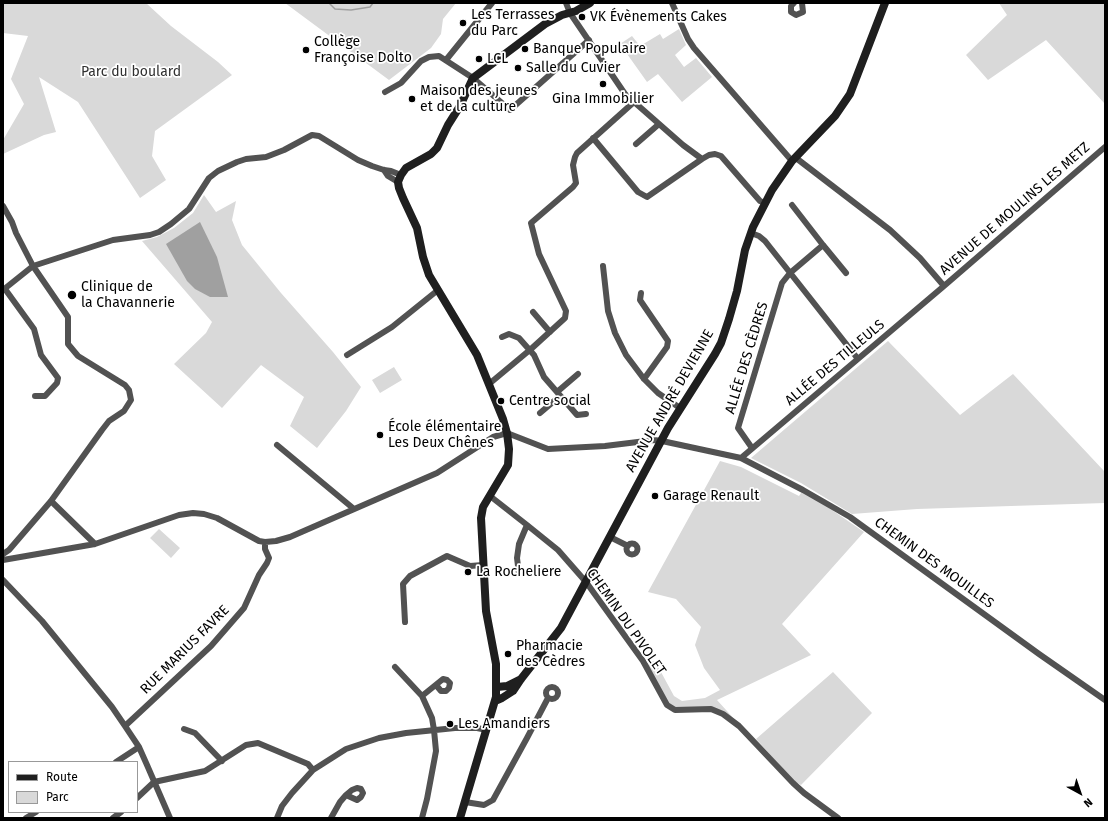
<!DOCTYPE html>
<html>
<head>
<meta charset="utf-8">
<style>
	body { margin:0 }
	#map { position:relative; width:1108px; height:821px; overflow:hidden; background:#fff; font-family:"Fira Sans",sans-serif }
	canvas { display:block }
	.frame { position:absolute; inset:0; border:4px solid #000; pointer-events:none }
	.legend { position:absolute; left:8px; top:761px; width:130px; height:52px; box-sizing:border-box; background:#fff; border:1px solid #999; margin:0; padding:5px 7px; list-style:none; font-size:12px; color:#000 }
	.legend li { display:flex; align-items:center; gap:8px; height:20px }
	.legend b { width:20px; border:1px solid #999 }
	.north { position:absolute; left:1060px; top:773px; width:40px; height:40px; -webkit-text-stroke:3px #fff; paint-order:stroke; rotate:140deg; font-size:11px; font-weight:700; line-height:16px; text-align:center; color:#000 }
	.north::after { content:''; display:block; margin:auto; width:14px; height:18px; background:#000; clip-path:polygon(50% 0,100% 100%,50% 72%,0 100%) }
</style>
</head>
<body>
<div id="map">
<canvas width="1108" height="821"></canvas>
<div class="frame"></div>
<ul class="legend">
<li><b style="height:5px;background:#1f1f1f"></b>Route</li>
<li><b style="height:11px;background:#d9d9d9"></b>Parc</li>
</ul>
<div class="north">N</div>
</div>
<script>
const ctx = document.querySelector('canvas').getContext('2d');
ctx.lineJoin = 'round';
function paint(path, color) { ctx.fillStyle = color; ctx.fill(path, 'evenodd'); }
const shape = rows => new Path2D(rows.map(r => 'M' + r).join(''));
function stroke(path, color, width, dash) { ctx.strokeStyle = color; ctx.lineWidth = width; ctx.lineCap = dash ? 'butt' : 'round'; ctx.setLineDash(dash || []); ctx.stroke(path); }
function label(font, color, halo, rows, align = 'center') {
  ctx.font = font + ' "Fira Sans",sans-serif'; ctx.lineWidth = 3.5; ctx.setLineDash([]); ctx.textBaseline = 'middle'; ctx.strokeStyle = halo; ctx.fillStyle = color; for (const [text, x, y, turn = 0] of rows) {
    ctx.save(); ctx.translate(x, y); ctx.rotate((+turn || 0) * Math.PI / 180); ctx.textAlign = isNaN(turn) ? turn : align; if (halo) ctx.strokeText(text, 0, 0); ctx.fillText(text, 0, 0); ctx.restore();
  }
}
const green = shape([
	[3,3,146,3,171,26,218,62,232,75,155,131,152,156,166,180,140,198,78,102,39,77,56,132,44,135,3,154,3,140,24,104,11,79,28,36,3,33],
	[285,3,456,3,443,19,441,34,431,48,389,80],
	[999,3,1105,3,1105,104,1046,40,988,80,966,55,1007,15],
	[679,29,686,45,675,55,684,67,696,58,712,77,682,102,658,74,647,82,620,44,632,36,640,46,660,34,663,39],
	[204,195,216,212,236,201,232,220,242,245,281,293,333,352,361,387,346,411,317,448,290,426,304,397,261,365,222,408,174,364,206,333,212,322,142,241,157,237,174,228,193,213],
	[888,341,960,415,1013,374,1105,472,1105,503,917,509,852,514,801,483,751,458],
	[394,367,402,380,380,393,372,380],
	[720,461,741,467,799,496,803,490,864,532,782,624,811,655,717,700,736,721,711,709,675,710,667,705,643,661,655,661,674,696,682,701,705,698,720,690,704,668,695,645,701,627,676,599,648,592],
	[159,529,180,548,171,558,150,538],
	[833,672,872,713,801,785,794,781,756,739]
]);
const water = shape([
	[200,222,217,257,228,297,210,297,195,289,187,281,166,244]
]);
const stream = shape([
	[329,3,335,9,351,10,370,7,373,3]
]);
const street = shape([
	[566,3,570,13,625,94,683,145,702,159,709,155,715,154,721,156,760,201,765,203],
	[672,3,688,39,694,48,792,161],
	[794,3,791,6,791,12,796,15,803,12,802,3],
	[446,60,492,3],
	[385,92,401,83,421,61,429,57,439,56,473,78,510,110,589,40],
	[593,138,638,192,647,197,702,159],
	[636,144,659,124],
	[796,158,890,230,920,258,944,286],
	[384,170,388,176,398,182],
	[792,205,823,245,846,273],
	[3,206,12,222,16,233,33,266,68,317,68,344,78,356,125,385,129,390,131,400,124,411,109,421,102,430,51,501,9,550,3,554],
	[751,233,759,236,765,241,858,359],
	[603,266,608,311,615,333,626,355,644,379,658,393,680,408],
	[5,289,34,329,41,355,58,378,57,383,45,396,35,396],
	[3,290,33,266,113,240,150,235,159,232,171,224,189,209,209,178,218,171,237,162,246,159,266,157,284,150,312,135,319,136,358,160,372,166,384,170,391,171,401,175],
	[641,293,640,300,668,341,667,347,644,379],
	[533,312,550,332],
	[502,337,509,334,519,338,534,355,544,377,577,415,586,414],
	[347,355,392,327,438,290],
	[489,384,531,349,565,318,566,311,539,254,531,223,573,187,576,183,573,165,575,157,577,153,634,102],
	[557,392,578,374],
	[540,413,560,396],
	[277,445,354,509],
	[752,448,738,428,782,283,790,273,823,245],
	[741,458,944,286,1105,147],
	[490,496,527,525,558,550,586,582,643,661,667,705,675,710,711,709,723,714,739,726,793,783,804,793,838,818],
	[51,501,95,544],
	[610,537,628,546],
	'626.5 549a5.5 5.5 0 1 1 11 0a5.5 5.5 0 1 1-11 0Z',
	[3,560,95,544,179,515,193,513,204,514,217,518,259,541,265,542,276,541,290,537,437,473,493,437,507,433,548,449,605,446,654,440,662,441,741,458,803,490,850,517,1039,654,1105,700],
	[519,574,517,558,519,544,527,525],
	[3,580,42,621,112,707,125,726,139,747,147,765,170,818],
	[405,622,403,584,410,576,447,556,470,566,483,565],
	[395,667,422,696,432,718,434,730,436,751,427,799,422,818],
	'546 693a6 6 0 1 1 12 0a6 6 0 1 1-12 0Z',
	[422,696,443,679,447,680,450,683,449,688,446,691,441,691,436,685],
	[125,726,211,646,244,608,259,575,267,563,269,558,265,549,265,542],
	[184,729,195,733,222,761],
	[116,762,139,747],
	[137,798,154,782,205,771,246,745,258,743,308,764,313,770],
	[465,802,484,805,493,800,527,738,548,698],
	[26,818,36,812],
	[113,818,121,812],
	[277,818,282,806,292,793,313,770,346,749,379,738,406,733,455,728,477,728,487,730],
	[331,818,340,802,346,795,352,790,357,788,361,789,363,793,361,797,357,800,346,795]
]);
const secondary = shape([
	[497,687,507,686,521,679],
	[495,701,502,698,513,691,521,679,561,628,668,428,715,354,721,343,729,319,737,291,745,250,753,227,772,190,792,161,835,116,850,94,885,3],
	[460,818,496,697,496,664,486,611,481,518,483,507,508,465,509,449,507,433,503,419,477,355,429,275,423,257,417,228,403,198,399,188,398,182,401,175,406,168,431,154,437,148,448,125,460,106,473,78,545,24,562,15,576,11,590,3]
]);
const markers = [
	[582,17,4,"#000"],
	[463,23,4,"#000"],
	[525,49,4,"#000"],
	[306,50,4,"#000"],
	[479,59,4,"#000"],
	[518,68,4,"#000"],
	[603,84,4,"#000"],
	[412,99,4,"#000"],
	[72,295,5,"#000"],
	[501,401,4,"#000"],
	[380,435,4,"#000"],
	[655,496,4,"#000"],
	[468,572,4,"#000"],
	[508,654,4,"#000"],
	[450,724,4,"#000"]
];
const poiNames = [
	["Les Terrasses",471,15],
	["du Parc",471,31],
	["VK Évènements Cakes",590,17],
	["Collège",314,42],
	["Françoise Dolto",314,58],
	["Banque Populaire",533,49],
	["LCL",487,59],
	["Salle du Cuvier",526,68],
	["Maison des jeunes",420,91],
	["et de la culture",420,107],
	["Gina Immobilier",603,99,"center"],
	["Clinique de",81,287],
	["la Chavannerie",81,303],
	["Centre social",509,401],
	["École élémentaire",388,427],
	["Les Deux Chênes",388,443],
	["Garage Renault",663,496],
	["La Rocheliere",476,572],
	["Pharmacie",516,646],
	["des Cèdres",516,662],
	["Les Amandiers",458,724]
];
const parkNames = [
	["Parc du boulard",131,72]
];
const streetNames = [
	["AVENUE DE MOULINS LES METZ",1015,209,-41],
	["ALLÉE DES CÈDRES",747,358,-73],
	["ALLÉE DES TILLEULS",835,363,-40],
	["AVENUE ANDRÉ DEVIENNE",670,401,-60],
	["CHEMIN DES MOUILLES",934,563,36],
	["CHEMIN DU PIVOLET",626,622,55],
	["RUE MARIUS FAVRE",185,650,-45]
];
paint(green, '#d9d9d9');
paint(water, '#a0a0a0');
stroke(stream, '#a0a0a0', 1.5);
stroke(street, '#525252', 6);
stroke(secondary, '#1f1f1f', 8);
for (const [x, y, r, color] of markers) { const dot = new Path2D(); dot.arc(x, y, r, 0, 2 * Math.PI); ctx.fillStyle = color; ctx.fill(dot); stroke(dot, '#fff', 1.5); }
label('14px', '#000', '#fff', poiNames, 'left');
label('14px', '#303030', '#fff', parkNames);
label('14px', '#000', '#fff', streetNames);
</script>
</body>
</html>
